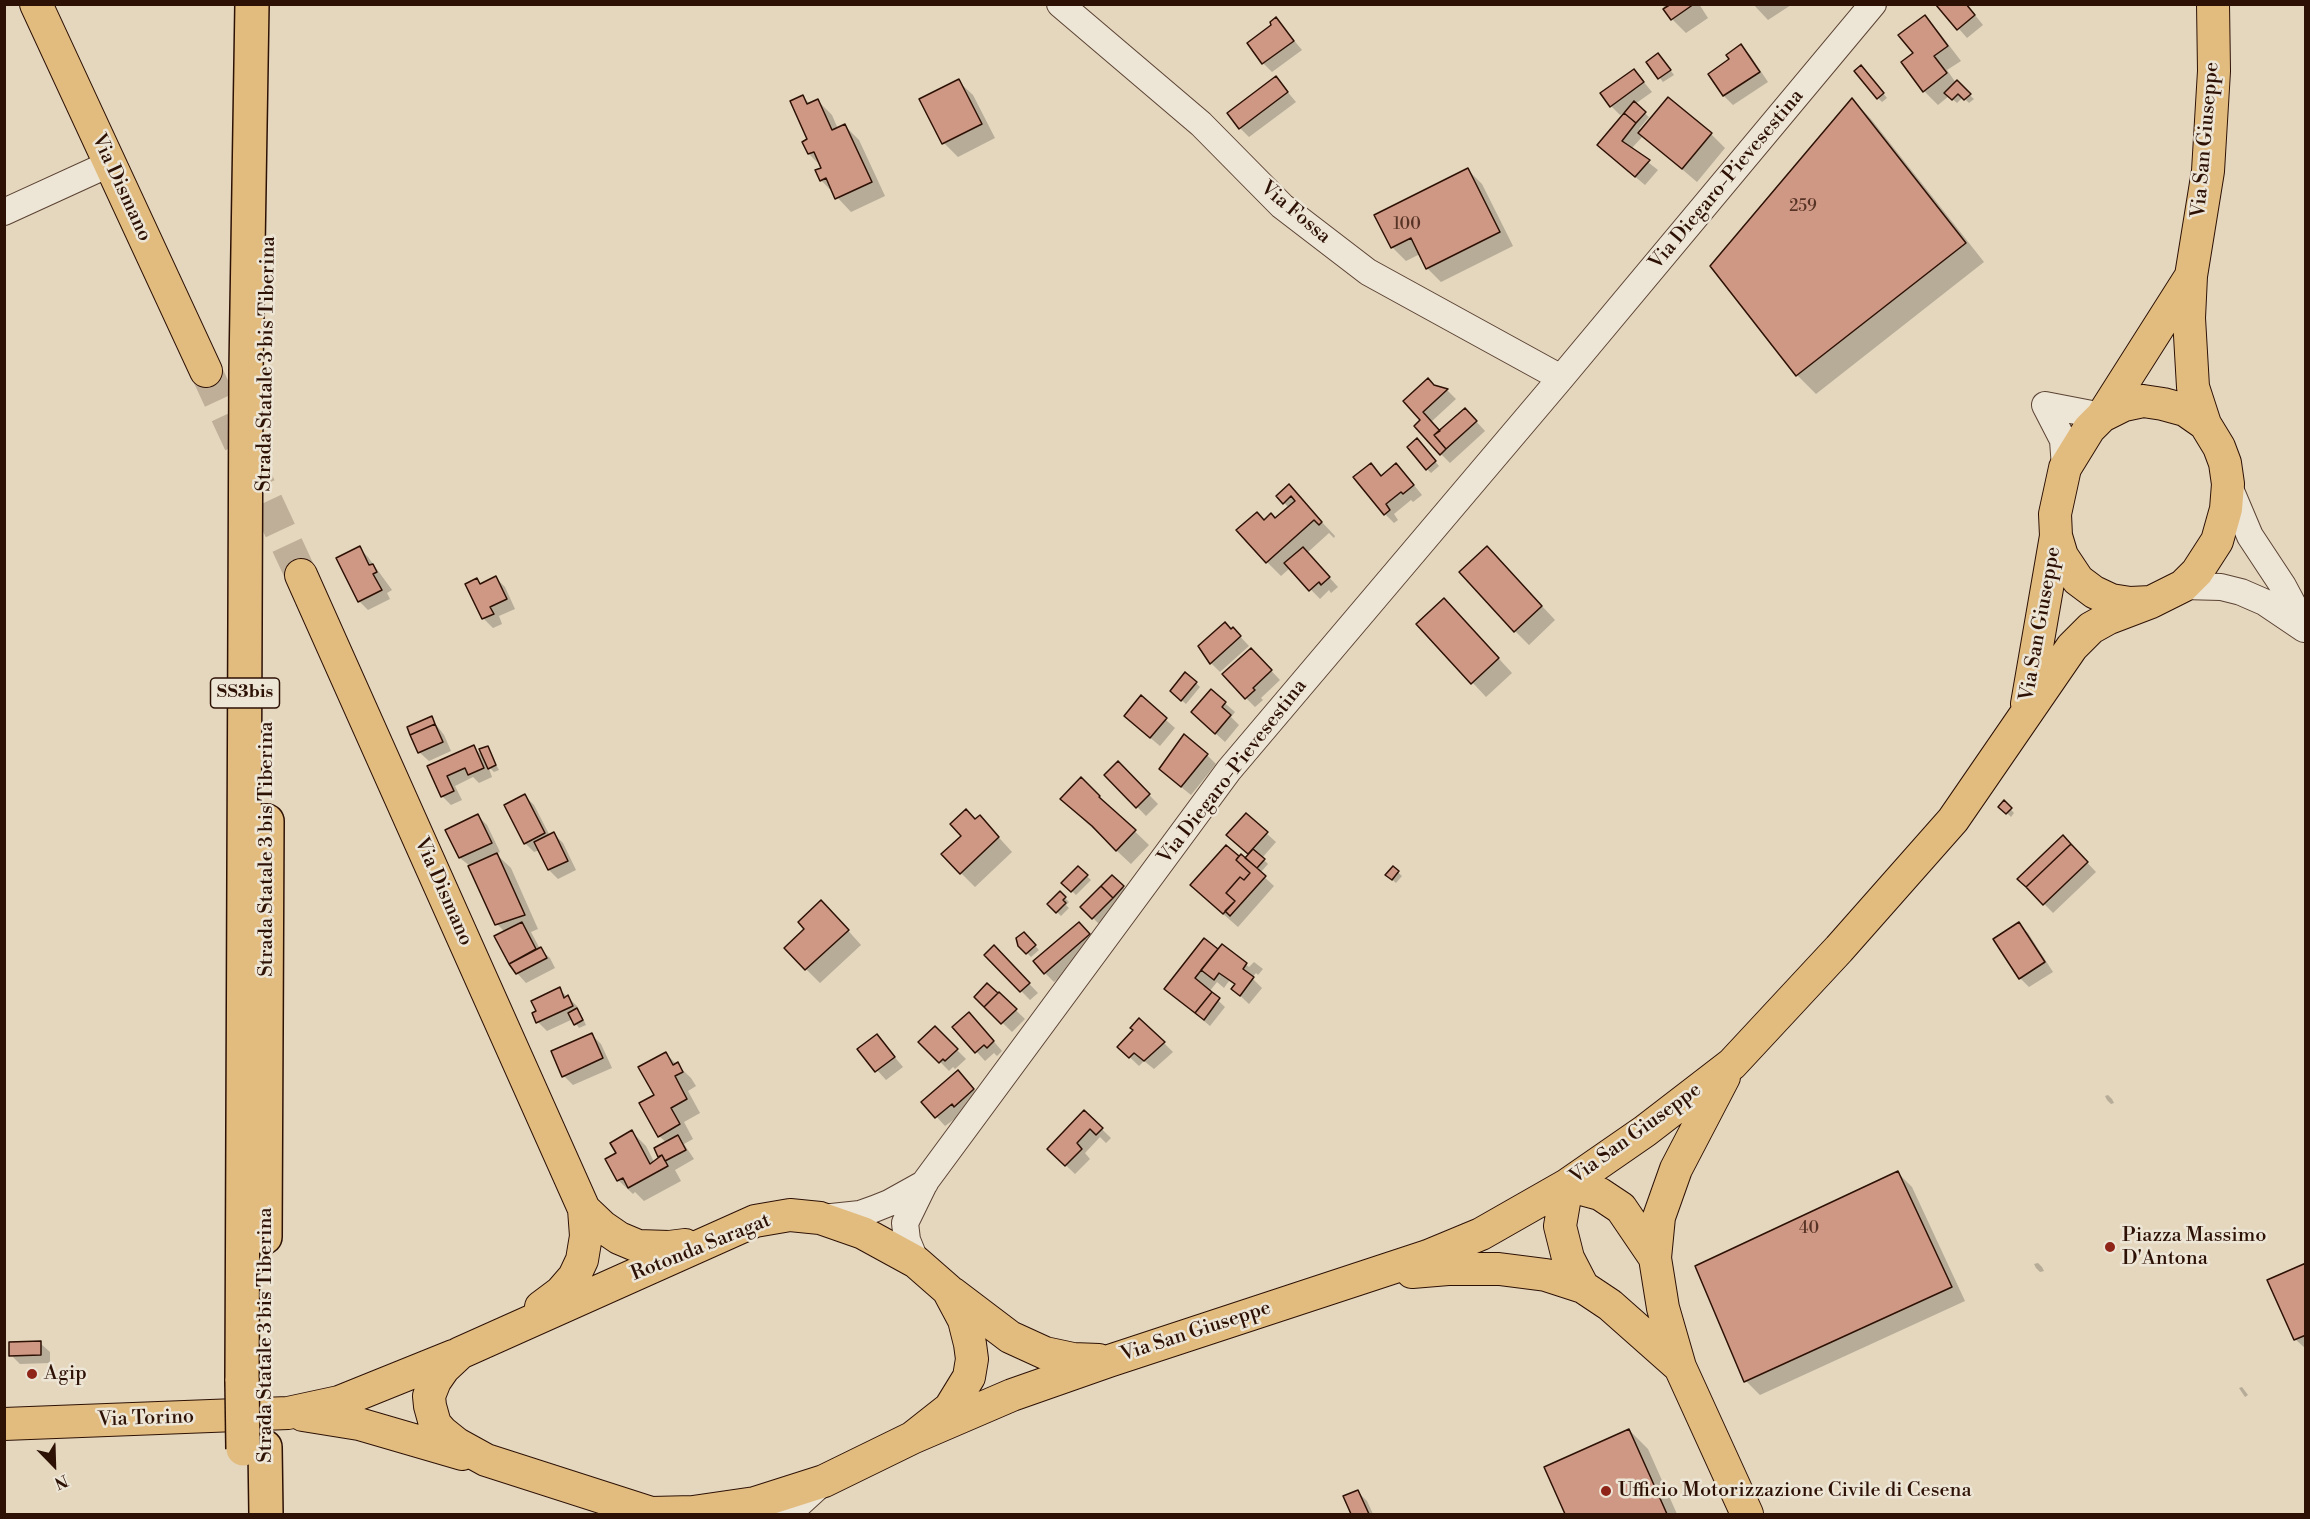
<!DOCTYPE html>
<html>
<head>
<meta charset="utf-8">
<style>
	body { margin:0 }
	#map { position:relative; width:2310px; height:1519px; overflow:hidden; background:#e4d7be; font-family:"Libre Bodoni",serif }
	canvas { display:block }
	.frame { position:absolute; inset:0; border:6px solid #2d1105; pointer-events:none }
	.north { position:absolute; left:24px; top:1435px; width:60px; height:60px; -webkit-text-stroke:4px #ede5d5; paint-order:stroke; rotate:157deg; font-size:16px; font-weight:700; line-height:24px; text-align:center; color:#2d1105 }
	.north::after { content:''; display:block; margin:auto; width:21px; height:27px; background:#2d1105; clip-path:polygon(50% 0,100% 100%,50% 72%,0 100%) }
</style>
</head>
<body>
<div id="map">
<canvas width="2310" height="1519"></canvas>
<div class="frame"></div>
<div class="north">N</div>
</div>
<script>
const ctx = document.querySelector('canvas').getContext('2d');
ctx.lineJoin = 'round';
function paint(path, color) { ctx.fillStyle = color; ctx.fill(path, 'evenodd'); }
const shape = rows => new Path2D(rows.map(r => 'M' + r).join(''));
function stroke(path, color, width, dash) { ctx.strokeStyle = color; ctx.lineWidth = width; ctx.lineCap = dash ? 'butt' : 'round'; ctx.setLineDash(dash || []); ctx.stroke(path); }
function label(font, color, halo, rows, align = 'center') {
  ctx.font = font + ' "Libre Bodoni",serif'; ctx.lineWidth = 5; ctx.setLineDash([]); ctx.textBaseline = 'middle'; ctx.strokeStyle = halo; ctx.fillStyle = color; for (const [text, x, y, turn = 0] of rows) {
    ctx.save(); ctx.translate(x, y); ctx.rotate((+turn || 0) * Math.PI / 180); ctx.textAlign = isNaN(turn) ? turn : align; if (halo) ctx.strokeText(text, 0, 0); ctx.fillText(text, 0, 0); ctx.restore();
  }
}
const shadow = shape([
	[1662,4,1699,4,1708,18,1686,33,1672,19],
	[1753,4,1790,4,1791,5,1768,20],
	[1966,4,1983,25,1967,38,1938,5],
	[1924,17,1938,31,1961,61,1947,70,1956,83,1974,99,1969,103,1963,97,1957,103,1949,96,1938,105,1924,91,1915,54],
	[1276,19,1302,50,1272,72,1263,63],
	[1741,46,1750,55,1768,82,1733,105,1724,96,1710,74,1731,60],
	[1662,59,1674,75,1663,82,1648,63],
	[1634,70,1652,92,1635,104,1649,117,1639,129,1642,131,1711,134,1725,148,1697,182,1643,136,1631,149,1658,170,1645,185,1608,154,1627,110,1620,115,1611,106],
	[1865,71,1887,98,1882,102,1878,98],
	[1276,78,1296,102,1249,137,1240,128],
	[958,81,973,95,995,138,958,157,944,143,921,100],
	[803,97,810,104,818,101,832,115,838,129,845,126,859,140,885,196,851,212,821,180,823,168,809,154],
	[1853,100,1871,119,1984,262,1816,394,1797,375,1712,266],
	[1468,170,1482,184,1513,246,1441,282,1427,268,1420,254,1406,261,1392,247],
	[1435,387,1447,390,1456,399,1431,422,1440,432,1474,419,1485,431,1450,463,1441,454,1422,420,1405,401],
	[1421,445,1439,466,1431,473,1427,469],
	[1405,474,1422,495,1413,502,1411,500,1394,514,1398,520,1394,523,1385,514,1382,477],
	[1289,487,1335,536,1334,538,1329,533,1307,553,1338,587,1331,593,1329,590,1320,599,1290,568,1281,576,1267,562,1264,522,1276,520,1289,508,1278,496],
	[359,548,368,557,392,590,387,593,390,599,368,610,359,601],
	[1501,562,1555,620,1529,645,1515,631],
	[496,578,505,587,515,609,499,616,502,624,493,628,484,619,467,585,477,580,482,585],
	[1458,614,1512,673,1486,697,1418,624],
	[1233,629,1249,646,1220,672,1211,663],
	[1260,659,1280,680,1261,698,1263,700,1255,707,1246,698],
	[1196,683,1200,687,1186,704,1176,695],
	[1211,691,1235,712,1231,717,1239,725,1225,742,1202,721],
	[1141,698,1175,728,1160,746,1135,725],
	[431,718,444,735,451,751,429,761,419,752],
	[473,747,485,758,487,748,499,770,494,772,488,766,492,777,479,783,473,777,455,786,462,800,451,805,442,796,429,767],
	[1207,755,1216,764,1191,795,1170,778],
	[1118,763,1158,804,1146,816,1106,775],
	[525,796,534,805,550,836,554,834,563,843,576,870,558,879,549,870,540,850,534,852,525,843],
	[1099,797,1149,845,1131,864,1076,813],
	[2004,802,2014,813,2011,817,2000,806],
	[1246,815,1276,842,1262,858,1268,864,1260,873,1274,886,1238,927,1206,899,1226,847,1239,858,1250,864,1250,855,1238,844],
	[478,816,487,825,500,852,496,854,511,868,538,929,531,932,540,949,550,958,555,968,526,983,517,973,496,937,505,932,497,924,470,866,460,858,447,831],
	[976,821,993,831,1012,852,975,887,961,873,963,836],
	[2063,837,2096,872,2053,913,2020,879],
	[1078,868,1091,880,1076,895,1064,883],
	[1393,868,1402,876,1396,883,1387,875],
	[1112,877,1127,891,1102,927,1082,907],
	[1060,893,1069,902,1066,905,1069,908,1061,916,1049,904],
	[835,916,861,945,820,983,806,969],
	[2018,924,2028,933,2053,972,2029,987,2020,978],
	[1088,933,1098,944,1054,982,1045,973],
	[1024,934,1039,950,1031,957,1019,945],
	[1222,946,1249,967,1254,962,1263,969,1258,975,1256,973,1252,978,1262,988,1249,1004,1233,989,1236,986,1229,981,1224,988,1217,982,1209,992,1225,1007,1210,1026,1166,989,1218,951],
	[994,947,1038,993,1030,1000,986,955],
	[559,989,577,1006,586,1025,579,1028,573,1019,547,1031,538,1022],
	[999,994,1025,1019,1012,1032,976,997],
	[978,1023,1002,1051,997,1056,994,1053,985,1061,954,1027],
	[935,1028,966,1059,955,1069,953,1067,949,1071,921,1042],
	[592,1035,601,1044,612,1068,573,1085,564,1076],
	[877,1036,903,1067,886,1080,859,1050],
	[1164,1043,1173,1052,1154,1069,1144,1061,1139,1066,1119,1047],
	[666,1054,691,1078,696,1086,688,1091,700,1113,684,1122,693,1139,684,1144,694,1159,675,1170,681,1181,644,1201,635,1192,633,1194,618,1180,618,1154,632,1132,646,1146,654,1162,661,1157,659,1156,667,1143,659,1136,656,1095],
	[967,1081,982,1099,945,1126,923,1102],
	[2108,1095,2112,1099,2114,1103,2111,1104,2107,1100,2105,1096],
	[1084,1112,1111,1138,1106,1143,1100,1137,1085,1153,1090,1159,1075,1174,1049,1149],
	[1898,1173,1912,1187,1965,1301,1760,1395,1746,1381],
	[2038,1263,2042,1267,2044,1271,2040,1272,2036,1268,2034,1264],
	[2306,1265,2306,1349,2295,1339],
	[40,1343,50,1352,50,1363,20,1364,11,1355],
	[2242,1387,2248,1395,2245,1397,2239,1388],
	[1629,1430,1648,1449,1677,1514,1567,1514,1546,1467],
	[1358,1492,1367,1501,1373,1514,1353,1514,1345,1497]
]);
const building = shape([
	[1671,4,1694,4,1671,20,1663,9,1671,4],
	[1966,4,1975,15,1957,30,1936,5,1966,4],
	[1925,15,1948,46,1934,56,1947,73,1923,92,1901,62,1913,53,1898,35,1925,15],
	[1276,17,1294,41,1262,64,1247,43,1271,25,1270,22,1276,17],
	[1741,44,1760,72,1723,96,1708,74,1729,59,1726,55,1741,44],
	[1658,53,1671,70,1658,79,1646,62,1658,53],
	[1861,65,1884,93,1877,99,1854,71,1861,65],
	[1634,69,1644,82,1610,107,1600,93,1634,69],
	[1276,76,1288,92,1239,129,1227,113,1276,76],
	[959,79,982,124,942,144,919,99,959,79],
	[1957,80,1971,94,1964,100,1958,94,1952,100,1944,93,1957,80],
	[803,95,807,104,818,99,832,130,845,124,872,182,835,199,826,178,820,181,815,170,821,168,814,152,808,154,802,142,807,139,790,101,803,95],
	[1668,97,1712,133,1682,169,1638,133,1668,97],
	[1852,98,1966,243,1796,376,1710,266,1852,98],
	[1634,101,1646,112,1636,123,1624,113,1634,101],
	[1624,113,1636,123,1622,141,1650,160,1635,177,1597,145,1624,113],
	[1468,168,1500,232,1426,269,1411,238,1391,248,1374,215,1468,168],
	[1428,378,1434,385,1448,389,1423,412,1440,431,1434,435,1446,449,1440,455,1414,426,1420,420,1403,401,1428,378],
	[1465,408,1477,421,1446,449,1434,435,1465,408],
	[1417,438,1436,461,1426,470,1407,447,1417,438],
	[1371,463,1381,476,1396,463,1414,485,1403,494,1401,492,1386,504,1390,510,1384,515,1353,477,1371,463],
	[1289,484,1322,522,1319,525,1314,520,1266,563,1236,530,1257,512,1264,520,1271,513,1275,518,1295,501,1291,496,1283,504,1276,496,1289,484],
	[360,546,369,565,373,564,377,572,373,574,382,590,358,602,336,558,360,546],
	[1487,546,1542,606,1514,632,1459,572,1487,546],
	[1303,547,1330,577,1321,585,1319,582,1309,591,1284,563,1303,547],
	[496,576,507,599,490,607,494,614,482,619,465,584,477,578,480,584,496,576],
	[1444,598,1499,658,1471,684,1416,624,1444,598],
	[1225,622,1231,629,1233,627,1241,636,1210,664,1198,646,1225,622],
	[1251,648,1272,670,1253,688,1255,690,1245,699,1222,674,1251,648],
	[1185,672,1197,682,1181,701,1170,691,1185,672],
	[1211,689,1226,702,1222,707,1231,715,1215,734,1191,712,1211,689],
	[1141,695,1167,718,1150,738,1124,716,1141,695],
	[432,716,435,724,410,735,407,727,432,716],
	[435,724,443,742,418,753,410,735,435,724],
	[1184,734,1208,754,1181,787,1159,769,1184,734],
	[474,745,484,768,468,775,465,768,447,776,454,791,441,797,427,766,474,745],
	[488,746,496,765,488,769,479,749,488,746],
	[1118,761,1150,794,1136,808,1104,775,1118,761],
	[1081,777,1100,796,1099,797,1136,830,1116,851,1092,826,1060,799,1081,777],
	[525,794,545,833,524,844,504,805,525,794],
	[2004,800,2012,808,2006,814,1998,807,2004,800],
	[966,809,975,819,980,815,999,837,960,874,941,854,961,836,950,824,966,809],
	[1246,813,1268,832,1248,854,1226,835,1246,813],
	[478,814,492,843,459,858,445,830,478,814],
	[554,832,568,861,548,870,534,842,554,832],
	[2063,835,2071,844,2026,887,2017,879,2063,835],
	[2071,844,2088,862,2043,905,2026,887,2071,844],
	[1226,845,1239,856,1236,860,1250,873,1244,880,1240,877,1226,893,1235,901,1223,914,1190,885,1226,845],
	[1253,849,1265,859,1257,868,1245,858,1253,849],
	[497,853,525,915,495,925,468,866,497,853],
	[1241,854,1266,876,1230,916,1225,911,1235,901,1226,893,1240,877,1244,880,1250,873,1236,860,1241,854],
	[1078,866,1088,875,1071,892,1061,883,1078,866],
	[1393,866,1399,871,1392,880,1385,875,1393,866],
	[1112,875,1124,886,1113,898,1101,886,1112,875],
	[1101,886,1113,898,1092,919,1080,907,1101,886],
	[1060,891,1066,897,1063,900,1066,903,1056,913,1047,904,1060,891],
	[821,900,849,930,805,970,784,948,804,929,798,922,821,900],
	[522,922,536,949,509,964,494,936,522,922],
	[1079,922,1090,934,1044,974,1033,961,1079,922],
	[2019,922,2045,962,2019,979,1993,939,2019,922],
	[1024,932,1036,945,1026,954,1018,946,1016,938,1024,932],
	[1204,938,1218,949,1195,978,1212,992,1195,1013,1164,989,1204,938],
	[1222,944,1247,963,1243,969,1254,977,1240,996,1231,989,1235,984,1219,973,1214,980,1201,970,1222,944],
	[994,945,1030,983,1020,992,984,955,994,945],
	[541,947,547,958,516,974,509,964,541,947],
	[987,983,998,993,984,1007,974,997,987,983],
	[560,987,564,998,568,995,573,1006,536,1023,532,1013,536,1011,531,1001,560,987],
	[999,992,1017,1009,1001,1024,984,1007,999,992],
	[1212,992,1220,998,1204,1020,1195,1013,1212,992],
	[577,1008,583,1020,574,1025,568,1013,577,1008],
	[969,1012,994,1041,987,1048,984,1045,975,1053,952,1027,969,1012],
	[1139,1018,1165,1042,1144,1061,1134,1053,1129,1058,1117,1047,1133,1030,1130,1028,1139,1018],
	[935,1026,958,1049,945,1061,943,1059,939,1063,918,1042,935,1026],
	[592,1033,603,1058,562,1077,551,1051,592,1033],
	[877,1034,895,1057,875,1072,857,1049,877,1034],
	[666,1052,673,1065,678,1062,683,1072,675,1076,687,1099,671,1108,680,1124,658,1137,639,1103,654,1095,638,1067,666,1052],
	[958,1070,974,1089,954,1107,952,1104,935,1118,921,1102,958,1070],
	[1084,1110,1103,1128,1096,1135,1090,1129,1077,1143,1082,1149,1065,1166,1047,1149,1084,1110],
	[632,1130,650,1164,662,1155,668,1166,628,1188,623,1178,617,1181,605,1159,616,1153,610,1143,632,1130],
	[678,1135,686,1150,665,1161,662,1155,658,1157,654,1148,678,1135],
	[1898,1171,1952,1287,1744,1382,1695,1266,1898,1171],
	[2306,1263,2306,1335,2294,1340,2267,1280,2306,1263],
	[41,1341,41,1355,9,1356,9,1342,41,1341],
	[1629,1429,1667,1514,1565,1514,1544,1467,1629,1429],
	[1358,1490,1369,1514,1351,1514,1343,1496,1358,1490]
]);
const majorTunnel = shape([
	[206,371,301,575]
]);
const minor = shape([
	[1060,4,1201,124,1282,206,1368,272,1561,378],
	[4,212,109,164],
	[2065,468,2063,440,2045,405,2102,416],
	[2228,484,2250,536,2283,586,2306,629],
	[2183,586,2221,587,2241,592,2264,602,2304,629],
	[822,1218,860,1214,874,1209,889,1203,925,1183],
	[916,1262,907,1240,905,1223,925,1182,1229,770,1561,378,1873,4],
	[788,1514,823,1482]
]);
const major = shape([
	[36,4,206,371],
	[2143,401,2163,404,2185,410,2205,424,2219,447,2225,463,2228,484,2226,509,2217,541,2197,572,2183,586,2151,602,2130,603,2111,600,2094,592,2078,580,2062,556,2056,536,2055,514,2065,468,2089,429,2102,416,2124,405,2143,401],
	[2102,416,2189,279],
	[2205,424,2193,387,2189,318,2191,276,2208,171,2214,71,2213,4],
	[301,575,584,1209,586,1236,582,1260,574,1277,561,1292,541,1307],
	[2027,704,2056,536],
	[1724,1077,1676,1169,1659,1217,1655,1258,1663,1308,1680,1367,1747,1514],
	[1567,1185,1600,1194,1621,1208,1655,1258],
	[1567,1185,1560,1226,1568,1258,1583,1287],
	[584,1209,603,1227,619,1238,638,1246,669,1247,685,1245],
	[790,1215,820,1218,863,1233,916,1262,948,1290,964,1320,970,1344,972,1359,969,1377,950,1408,912,1438,824,1481,755,1503,693,1512,651,1513,486,1460,457,1444,442,1432,435,1424,430,1406,429,1396,435,1381,444,1368,460,1353,755,1221,790,1215],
	[1412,1272,1448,1269,1499,1269,1546,1275,1583,1287,1610,1305,1680,1367],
	[952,1293,1010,1337,1045,1353,1073,1359,1099,1360],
	[303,1415,359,1424,462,1454],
	[4,1424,288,1413,339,1402,453,1356],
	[912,1438,1012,1395,1109,1361,1428,1256,1481,1234,1567,1185,1645,1131,1732,1064,1839,949,1953,820,2072,647,2091,628,2109,618,2151,602]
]);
const highway = shape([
	[265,1237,267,821],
	[242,1381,246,369,252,4],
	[265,1447,266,1514]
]);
const highwayBridge = shape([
	[242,1381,243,1449]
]);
const markers = [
	[2110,1247,6,"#8f2418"],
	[32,1374,6,"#8f2418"],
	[1606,1491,6,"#8f2418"]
];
const numberNames = [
	["259",1803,207],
	["100",1407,225],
	["40",1809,1229]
];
const shields = [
	[245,693,69]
];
const shieldNames = [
	["SS3bis",245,693]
];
const streetNames = [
	["Via San Giuseppe",2206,140,-85],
	["Via Diegaro-Pievesestina",1727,180,-50],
	["Via Dismano",121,188,65],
	["Via Fossa",1295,213,40],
	["Strada Statale 3 bis Tiberina",267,364,-89],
	["Via San Giuseppe",2041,624,-80],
	["Via Diegaro-Pievesestina",1233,772,-52],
	["Strada Statale 3 bis Tiberina",267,849,-90],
	["Via Dismano",443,892,66],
	["Via San Giuseppe",1636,1134,-36],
	["Rotonda Saragat",701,1248,-22],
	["Via San Giuseppe",1196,1332,-18],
	["Strada Statale 3 bis Tiberina",266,1335,-90],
	["Via Torino",146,1419,-2]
];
const poiNames = [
	["Piazza Massimo",2122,1236],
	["D'Antona",2122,1259],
	["Agip",44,1374],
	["Ufficio Motorizzazione Civile di Cesena",1618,1491]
];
paint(shadow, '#0003');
paint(building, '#cf9885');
stroke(building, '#2d1105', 1.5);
stroke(majorTunnel, '#bfaf99', 32, [32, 16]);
stroke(minor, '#5b4233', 28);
stroke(major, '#2d1105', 34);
stroke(highway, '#2d1105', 36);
stroke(minor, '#ede5d5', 26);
stroke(major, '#e2bc7f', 32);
stroke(highway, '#e2bc7f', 33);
stroke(highwayBridge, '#2d1105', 36, []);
stroke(highwayBridge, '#e2bc7f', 33);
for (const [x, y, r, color] of markers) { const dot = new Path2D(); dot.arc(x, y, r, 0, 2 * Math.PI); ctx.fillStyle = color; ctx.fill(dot); stroke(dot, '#ede5d5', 2); }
label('16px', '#563325', null, numberNames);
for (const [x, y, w] of shields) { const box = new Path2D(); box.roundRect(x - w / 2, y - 15, w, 30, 4.5); ctx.fillStyle = '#ede5d5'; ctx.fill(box); stroke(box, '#2d1105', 1.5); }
label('bold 18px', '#2d1105', null, shieldNames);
label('20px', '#2d1105', '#ede5d5', streetNames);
label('20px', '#2d1105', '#ede5d5', poiNames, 'left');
</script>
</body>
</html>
